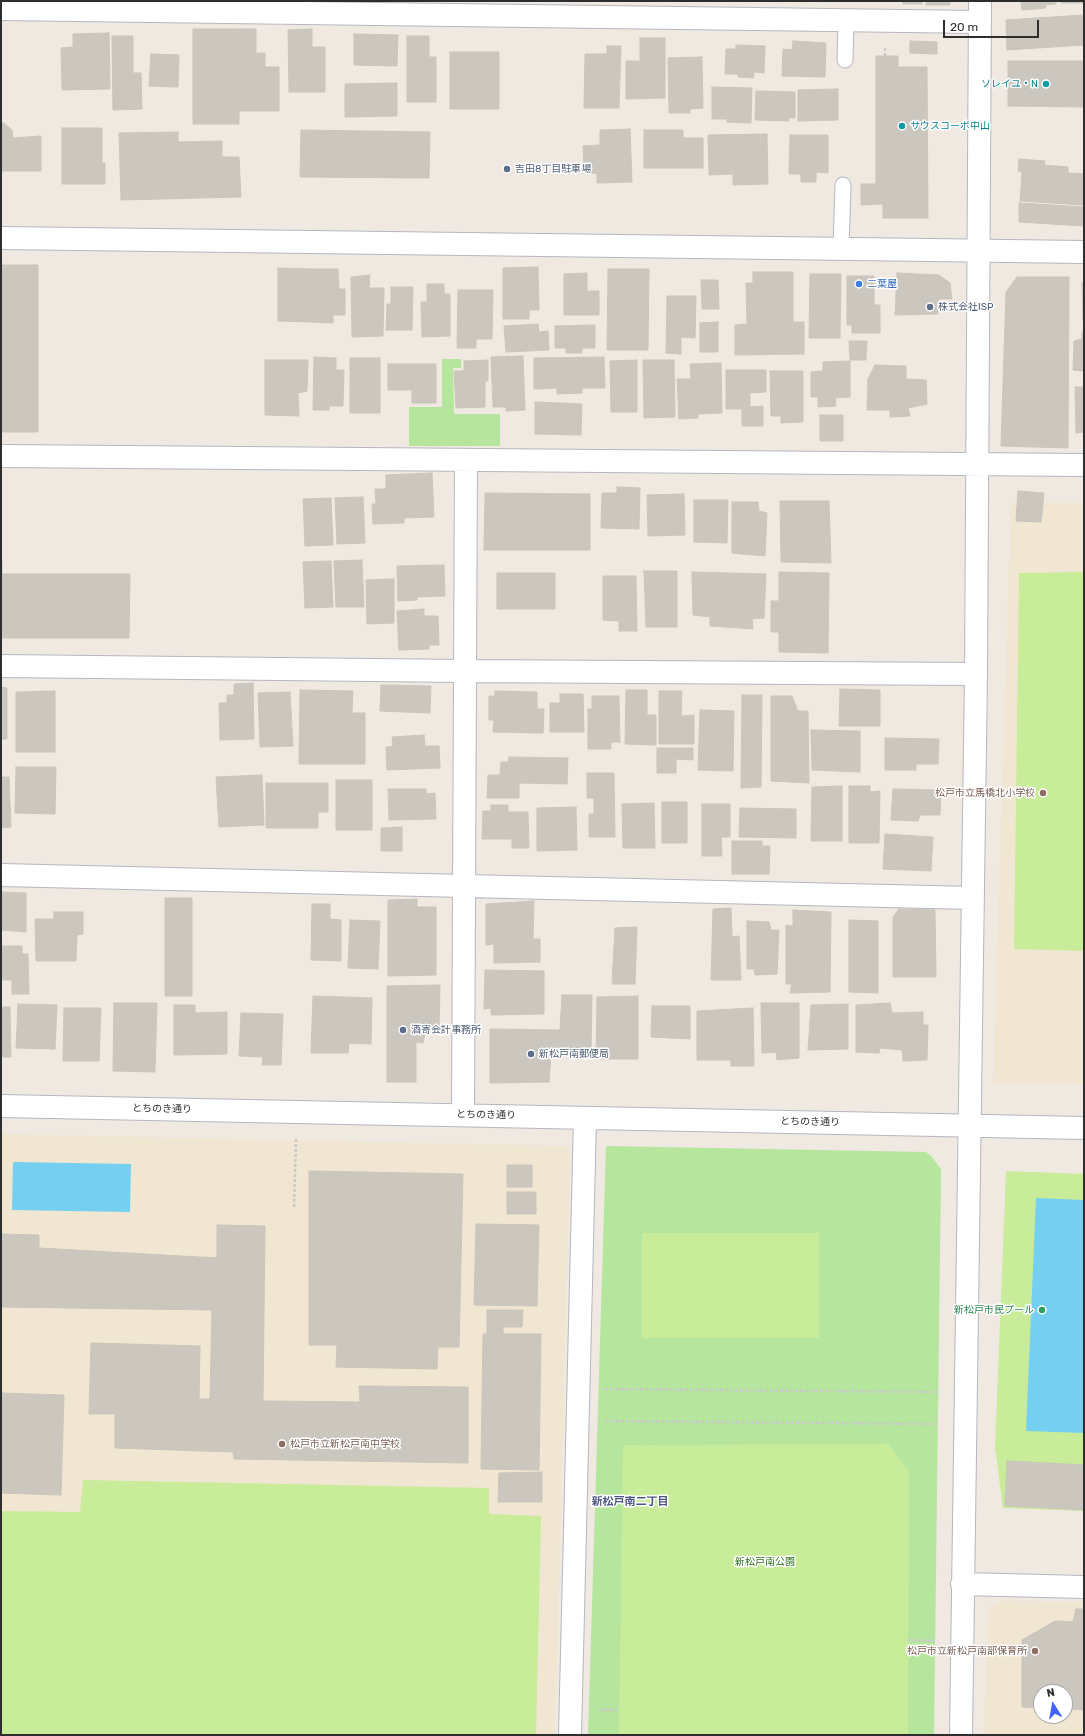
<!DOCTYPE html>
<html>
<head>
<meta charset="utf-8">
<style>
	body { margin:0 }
	#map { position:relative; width:1085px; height:1736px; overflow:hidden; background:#efe9e1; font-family:Rubik,sans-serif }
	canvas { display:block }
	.frame { position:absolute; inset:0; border:2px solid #2e2e2e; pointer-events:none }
	.north { position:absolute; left:1033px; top:1684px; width:40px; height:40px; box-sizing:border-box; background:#fff; border:1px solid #ababab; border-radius:50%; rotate:349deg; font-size:11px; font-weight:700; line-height:16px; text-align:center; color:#2e2e2e }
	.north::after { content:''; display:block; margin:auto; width:14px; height:18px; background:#4264fb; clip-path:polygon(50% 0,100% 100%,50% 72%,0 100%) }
	.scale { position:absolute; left:943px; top:20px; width:96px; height:18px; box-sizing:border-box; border:2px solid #2e2e2e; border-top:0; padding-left:5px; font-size:12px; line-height:14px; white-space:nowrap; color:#2e2e2e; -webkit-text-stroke:3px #fff; paint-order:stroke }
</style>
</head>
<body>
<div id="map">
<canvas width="1085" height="1736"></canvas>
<div class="frame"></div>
<div class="north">N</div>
<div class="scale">20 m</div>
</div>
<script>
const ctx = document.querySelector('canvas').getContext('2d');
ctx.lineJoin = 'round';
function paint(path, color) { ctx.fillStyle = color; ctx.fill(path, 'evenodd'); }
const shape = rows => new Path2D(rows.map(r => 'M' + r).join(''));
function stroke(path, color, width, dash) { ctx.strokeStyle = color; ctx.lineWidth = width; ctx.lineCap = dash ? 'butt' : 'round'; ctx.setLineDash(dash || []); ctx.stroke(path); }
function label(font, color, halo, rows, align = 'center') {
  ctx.font = font + ' Rubik,"Noto Sans JP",sans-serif'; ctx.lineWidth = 3; ctx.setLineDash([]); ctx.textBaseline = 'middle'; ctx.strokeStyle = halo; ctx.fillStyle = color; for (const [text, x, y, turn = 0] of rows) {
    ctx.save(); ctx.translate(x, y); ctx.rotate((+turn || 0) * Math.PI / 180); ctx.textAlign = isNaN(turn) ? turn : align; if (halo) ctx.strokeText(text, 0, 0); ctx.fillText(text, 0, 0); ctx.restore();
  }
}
const education = shape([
	[1011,503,1084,503,1084,1084,993,1084],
	[1,1134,567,1146,570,1154,555,1735,1,1735],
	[1000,1601,1084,1602,1084,1735,984,1735,988,1609],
	[1041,1692,1065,1692,1065,1716,1041,1716]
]);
const green = shape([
	[442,359,461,359,461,368,453,368,454,414,500,414,500,446,409,446,409,407,442,407],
	[606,1146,926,1152,932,1157,941,1169,934,1735,588,1735]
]);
const pitch = shape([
	[1084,572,1084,951,1014,949,1019,573],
	[1006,1171,1084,1174,1084,1511,1003,1508,995,1447],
	[642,1233,819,1233,819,1338,642,1338],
	[888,1444,909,1471,908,1735,619,1735,623,1445],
	[83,1480,489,1488,489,1514,541,1516,536,1735,1,1735,1,1511,80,1512]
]);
const water = shape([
	[13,1162,131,1164,130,1212,12,1210],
	[1036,1198,1084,1200,1084,1433,1026,1431]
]);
const building = shape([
	[903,1,922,1,922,4,903,4,903,1],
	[926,1,950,1,950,5,926,5,926,1],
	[1021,1,1056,1,1056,4,1045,5,1046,8,1022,10,1021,1],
	[1061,1,1084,1,1084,3,1061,3,1061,1],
	[1084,15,1084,45,1007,50,1006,20,1084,15],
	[193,29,256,29,256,53,265,53,265,67,279,67,279,111,239,111,239,124,193,124,193,29],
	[312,29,312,47,325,47,325,92,289,92,288,30,312,29],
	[109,33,110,89,62,90,61,48,73,47,73,34,109,33],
	[354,34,398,35,397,66,354,65,354,34],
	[112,36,133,36,133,73,141,73,142,109,113,110,112,36],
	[407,36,429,36,429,57,436,57,436,102,407,102,407,36],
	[640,38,665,38,665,98,626,99,626,61,640,61,640,38],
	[793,41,826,43,825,77,782,76,783,49,792,50,793,41],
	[910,41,937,42,937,54,910,53,910,41],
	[736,45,765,46,764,73,754,72,753,78,738,77,738,74,725,74,726,49,736,49,736,45],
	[607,46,621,46,619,108,584,108,585,54,607,54,607,46],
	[450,52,499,52,499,109,450,109,450,52],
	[151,54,179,55,178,87,149,86,151,54],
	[876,56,898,56,898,67,927,67,928,218,883,218,883,204,861,205,861,184,876,184,876,56],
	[702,57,703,108,690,109,690,113,669,113,668,58,702,57],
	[1008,61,1084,61,1084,107,1008,106,1008,61],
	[397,83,397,116,345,117,345,84,397,83],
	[712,87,752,88,751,123,727,122,727,119,712,119,712,87],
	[838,89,838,120,798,121,798,90,838,89],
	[756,91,795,92,795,118,788,118,789,121,755,120,756,91],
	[1,123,4,123,12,130,13,138,41,136,41,171,1,171,1,123],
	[62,128,102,128,102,163,105,163,105,184,62,184,62,128],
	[630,129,632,182,597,183,597,173,584,174,583,146,600,145,600,130,630,129],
	[301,130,430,132,429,178,300,177,301,130],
	[644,130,683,130,683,138,703,138,703,168,644,168,644,130],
	[178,132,178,142,222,141,222,157,239,157,241,197,121,200,119,133,178,132],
	[767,134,768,184,733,185,733,174,709,175,708,135,767,134],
	[790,135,828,135,828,173,816,172,816,182,801,182,801,174,789,174,790,135],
	[1019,159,1045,161,1044,165,1068,167,1068,173,1084,174,1084,205,1020,201,1022,172,1018,171,1019,159],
	[1019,203,1084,207,1084,226,1019,222,1019,203],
	[1,265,38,265,38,432,1,432,1,265],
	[538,267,539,310,529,310,529,319,503,319,503,268,538,267],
	[278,268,311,269,309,322,278,321,278,268],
	[311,269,338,269,339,289,345,289,345,315,333,315,333,323,309,322,311,269],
	[608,269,649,269,648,350,607,350,608,269],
	[753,272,793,272,793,322,804,322,804,354,735,355,735,325,747,324,746,283,753,283,753,272],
	[587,273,587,291,599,291,599,315,564,315,564,274,587,273],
	[897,273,939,275,950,283,952,299,938,299,938,314,895,315,897,273],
	[810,274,841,274,840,338,809,338,810,274],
	[370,275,369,288,384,288,383,336,352,337,351,277,370,275],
	[847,276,874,276,874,305,880,305,880,333,852,333,852,325,847,325,847,276],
	[1017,277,1069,277,1068,448,1001,446,1006,292,1017,277],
	[701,280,718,280,719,309,702,309,701,280],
	[1082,283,1084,283,1084,321,1083,321,1082,283],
	[427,284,444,284,444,294,450,294,450,336,422,337,421,302,427,302,427,284],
	[391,287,413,287,412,330,386,330,387,304,391,304,391,287],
	[458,290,493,290,492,339,476,339,476,348,457,348,458,290],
	[667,296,696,296,695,338,681,337,681,354,666,353,667,296],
	[718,322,718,352,700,352,700,323,718,322],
	[538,324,539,332,548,331,549,350,506,352,504,326,538,324],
	[595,325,595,348,582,348,582,353,566,353,566,348,555,348,555,326,595,325],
	[1082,332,1084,332,1084,371,1073,370,1074,341,1082,339,1082,332],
	[849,341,867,341,866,360,850,360,849,341],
	[523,356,525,410,506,411,506,407,493,407,491,357,523,356],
	[314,357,336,358,336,370,344,370,343,406,329,406,329,410,313,410,314,357],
	[604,357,605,388,582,388,582,393,557,394,557,388,534,389,534,358,604,357],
	[350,358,380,358,380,413,350,413,350,358],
	[265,360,308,360,307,391,298,393,299,416,265,415,265,360],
	[488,360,488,381,485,381,485,407,456,408,454,371,464,371,464,361,488,360],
	[637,360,637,412,611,412,610,361,637,360],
	[643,360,674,360,675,417,644,418,643,360],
	[850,361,850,397,835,398,836,406,818,407,818,397,811,397,811,372,823,371,823,362,850,361],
	[721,363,722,413,698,414,698,418,679,419,677,379,691,379,690,364,721,363],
	[388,364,436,364,436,403,412,403,412,390,388,390,388,364],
	[875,365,906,366,906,379,926,380,927,404,908,408,910,416,890,417,890,410,867,410,868,379,875,365],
	[726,370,766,370,766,392,750,393,750,407,763,406,763,426,742,426,742,409,726,409,726,370],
	[770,371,803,371,803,422,781,423,781,416,771,416,770,371],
	[1075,387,1084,387,1084,432,1076,433,1075,387],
	[535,402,582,404,581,435,535,434,535,402],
	[820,415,843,415,843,441,820,441,820,415],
	[432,473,434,517,404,518,404,523,373,524,372,504,376,504,375,489,386,489,386,475,432,473],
	[617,487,640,488,639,529,601,528,602,493,617,493,617,487],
	[1018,491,1044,493,1041,522,1016,521,1018,491],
	[485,493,590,494,590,550,484,550,485,493],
	[684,494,685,535,648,536,647,495,684,494],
	[363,497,365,543,337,544,335,498,363,497],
	[331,498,333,545,305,546,303,499,331,498],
	[694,500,728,500,727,543,694,542,694,500],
	[780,501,829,501,831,563,781,562,780,501],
	[732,502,758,502,759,511,767,513,765,556,732,553,732,502],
	[1,560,2,560,2,574,130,574,129,638,1,638,1,560],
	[362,560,364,607,336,607,334,561,362,560],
	[331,561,333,607,305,608,303,562,331,561],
	[444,565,445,596,417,597,417,600,398,601,397,566,444,565],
	[644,571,677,571,677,627,646,627,644,571],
	[692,572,766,574,764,618,752,619,753,629,710,626,710,617,693,615,692,572],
	[779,572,829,573,828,653,779,652,779,632,771,632,771,601,779,601,779,572],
	[497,573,555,573,555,609,497,609,497,573],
	[603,576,636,576,637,631,619,631,619,621,603,620,603,576],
	[394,579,394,623,367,624,366,580,394,579],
	[424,609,424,616,438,616,439,645,429,645,429,649,399,650,397,611,424,609],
	[253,683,254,739,220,740,219,703,227,703,227,695,234,695,234,684,253,683],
	[381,685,431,686,430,713,380,711,381,685],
	[1,687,7,688,7,739,1,739,1,687],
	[840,689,880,690,880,726,839,726,840,689],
	[300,690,353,691,352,713,365,713,365,764,299,764,300,690],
	[626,690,647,690,647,715,656,715,656,745,625,744,626,690],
	[55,691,55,752,16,752,16,692,55,691],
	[495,691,537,692,537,709,544,709,543,733,493,732,494,720,489,720,489,696,495,696,495,691],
	[659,691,682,691,681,716,694,715,694,744,659,744,659,691],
	[290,692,293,746,260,747,258,693,290,692],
	[560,694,583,694,584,732,550,732,550,703,560,703,560,694],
	[742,695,762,695,761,787,741,788,742,695],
	[592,696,619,696,620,742,611,742,611,749,588,749,588,709,592,709,592,696],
	[771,696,792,696,798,711,808,711,809,783,771,781,771,696],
	[700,710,734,711,733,771,698,770,700,710],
	[811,730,860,731,860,772,812,770,811,730],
	[424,735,425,746,439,746,440,768,387,770,386,747,393,746,392,737,424,735],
	[885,738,939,739,938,764,916,764,916,770,885,770,885,738],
	[657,748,693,748,693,760,676,759,676,773,657,773,657,748],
	[509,757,568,758,567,784,519,783,519,798,487,798,488,775,500,775,501,762,508,762,509,757],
	[16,767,56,767,55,814,15,813,16,767],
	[587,773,614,773,615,837,589,837,589,814,594,814,594,798,587,798,587,773],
	[262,775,264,825,219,827,216,777,262,775],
	[1,777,9,777,11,827,1,828,1,777],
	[336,780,372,780,372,830,336,830,336,780],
	[266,783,328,783,328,812,318,812,318,828,266,828,266,783],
	[842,786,842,841,811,841,812,787,842,786],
	[849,786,870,786,870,792,880,791,879,843,849,843,849,786],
	[388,789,426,789,426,794,435,793,436,819,389,820,388,789],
	[893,789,941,790,940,815,920,815,918,821,891,820,893,789],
	[662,802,687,802,687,843,662,843,662,802],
	[654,803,655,848,623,848,622,804,654,803],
	[702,804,730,804,730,837,721,837,722,856,702,856,702,804],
	[491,805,508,805,508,812,528,812,529,848,512,848,512,839,482,839,483,811,491,811,491,805],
	[576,807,577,850,537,851,537,808,576,807],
	[740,808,796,809,796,838,739,837,740,808],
	[402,827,402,851,381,851,381,828,402,827],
	[885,834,933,837,931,871,883,869,885,834],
	[732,841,762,841,762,846,770,846,769,874,732,874,732,841],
	[1,892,26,893,26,932,1,930,1,892],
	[165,898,192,898,192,996,165,996,165,898],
	[417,899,417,907,436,907,436,975,388,976,388,900,417,899],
	[534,901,533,939,540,939,540,962,494,963,494,944,486,945,486,904,534,901],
	[312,904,330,904,330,919,341,920,341,961,311,960,312,904],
	[731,908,732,937,739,936,741,980,711,980,713,909,731,908],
	[899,909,935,910,936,977,893,977,893,917,899,909],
	[793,910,831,912,830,992,790,993,792,984,786,984,786,925,793,926,793,910],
	[54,912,83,912,83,934,77,935,76,961,36,961,35,919,54,919,54,912],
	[350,920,380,921,378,969,348,968,350,920],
	[849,920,878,921,878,993,849,992,849,920],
	[747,921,769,922,771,930,779,930,777,974,755,975,754,969,747,969,747,921],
	[637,927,635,984,612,984,615,928,637,927],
	[1,946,22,946,22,954,28,954,29,994,12,994,12,980,1,980,1,946],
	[485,970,544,971,544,1014,491,1015,491,1008,484,1009,485,970],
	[440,985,439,1033,425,1033,423,1043,416,1042,416,1082,387,1082,387,986,440,985],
	[562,995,592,995,591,1055,551,1055,549,1082,490,1083,490,1029,560,1030,562,995],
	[313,996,372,998,371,1044,349,1043,348,1053,311,1053,313,996],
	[638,996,638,1059,596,1059,597,997,638,996],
	[114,1003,157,1003,155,1072,113,1071,114,1003],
	[761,1003,799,1003,799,1058,777,1060,776,1052,762,1053,761,1003],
	[890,1003,892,1013,923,1012,923,1025,928,1025,927,1060,903,1061,902,1050,880,1048,879,1053,856,1052,856,1005,890,1003],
	[18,1004,57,1005,55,1049,16,1048,18,1004],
	[848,1004,848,1049,808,1050,811,1005,848,1004],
	[174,1005,195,1005,195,1013,227,1012,227,1054,174,1055,174,1005],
	[652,1006,690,1006,690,1039,651,1037,652,1006],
	[1,1007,10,1007,11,1057,1,1057,1,1007],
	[64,1008,101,1008,99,1061,63,1061,64,1008],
	[753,1008,754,1066,731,1066,731,1060,697,1060,697,1011,753,1008],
	[241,1013,283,1014,281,1065,262,1065,263,1057,239,1056,241,1013],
	[507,1165,532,1165,532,1187,507,1187,507,1165],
	[309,1171,463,1174,459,1347,438,1347,437,1369,336,1367,337,1345,309,1345,309,1171],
	[507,1192,536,1192,536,1214,507,1214,507,1192],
	[476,1224,539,1225,537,1306,474,1305,476,1224],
	[217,1225,265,1226,263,1401,360,1402,359,1386,468,1387,468,1463,234,1459,233,1452,115,1448,115,1414,89,1414,91,1343,200,1346,199,1399,210,1399,212,1310,1,1307,1,1234,39,1235,39,1248,217,1258,217,1225],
	[487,1310,523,1310,522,1327,503,1327,503,1334,541,1334,539,1470,481,1469,483,1334,487,1334,487,1310],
	[1,1393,64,1395,61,1495,1,1493,1,1393],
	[1007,1461,1084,1465,1084,1510,1005,1506,1007,1461],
	[542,1472,542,1502,498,1502,499,1473,542,1472],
	[1076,1609,1084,1609,1084,1710,1065,1709,1065,1692,1041,1692,1041,1708,1022,1707,1022,1640,1055,1621,1073,1622,1076,1609]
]);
const path = shape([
	[885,56,885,48],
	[294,1207,296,1139],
	[605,1389,938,1392],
	[606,1421,937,1424],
	[908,1640,935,1641],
	[599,1710,619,1710]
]);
const lane = shape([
	[845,60,846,20],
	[841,248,843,185]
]);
const street = shape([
	[1,9,980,22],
	[1,456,1084,465],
	[1,666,465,671,976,674],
	[1,875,972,898],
	[1,1106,1084,1128],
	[463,1115,466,460],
	[962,1584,1084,1587],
	[570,1735,585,1118],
	[961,1735,976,674,980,1]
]);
const secondary = shape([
	[1,238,1084,252]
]);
const markers = [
	[1046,84,4,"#0f9aa8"],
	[902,126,4,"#0f9aa8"],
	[507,169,4,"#5c6f8a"],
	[859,284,4,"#3f7fe0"],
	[930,307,4,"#5c6f8a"],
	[1043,793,4,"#8d6e63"],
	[403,1030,4,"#5c6f8a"],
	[531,1054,4,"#5c6f8a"],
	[1042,1310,4,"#2e9e5b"],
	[282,1444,4,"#8d6e63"],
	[1035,1651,4,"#8d6e63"]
];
const cultureNames = [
	["ソレイユ・N",1038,84],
	["サウスコーポ中山",910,126,"left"]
];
const serviceNames = [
	["吉田8丁目駐車場",515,169],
	["株式会社ISP",938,307],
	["酒寄会計事務所",411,1030],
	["新松戸南郵便局",539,1054]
];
const shopNames = [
	["二葉屋",867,284]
];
const educationNames = [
	["松戸市立馬橋北小学校",1035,793],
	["松戸市立新松戸南中学校",290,1444,"left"],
	["松戸市立新松戸南部保育所",1027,1651]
];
const streetNames = [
	["とちのき通り",162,1109,1],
	["とちのき通り",486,1115,1],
	["とちのき通り",810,1122,1]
];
const leisureNames = [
	["新松戸市民プール",1034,1310]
];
const parkNames = [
	["新松戸南公園",765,1562]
];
const neighbourhoodNames = [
	["新松戸南二丁目",630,1502]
];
paint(education, '#f0e6d1');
paint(green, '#b6e59e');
paint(pitch, '#c9ec9a');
paint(water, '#75cff0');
paint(building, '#cbc7bf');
stroke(building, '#cbc5ba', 1);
stroke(lane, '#b4b7c1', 17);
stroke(street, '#b4b7c1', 24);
stroke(secondary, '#b4b7c1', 24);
stroke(path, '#c9c9c9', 2.5, [3, 2]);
stroke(lane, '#fff', 15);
stroke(street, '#fff', 22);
stroke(secondary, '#fff', 22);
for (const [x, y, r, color] of markers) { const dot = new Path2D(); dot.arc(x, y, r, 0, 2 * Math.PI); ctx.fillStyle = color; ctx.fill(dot); stroke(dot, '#fff', 1.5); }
label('10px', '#0d838f', '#fff', cultureNames, 'right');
label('10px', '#4e5e75', '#fff', serviceNames, 'left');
label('10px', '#366cbe', '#fff', shopNames, 'left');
label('10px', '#785e54', '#fff', educationNames, 'right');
label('10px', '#2e2e2e', '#fff', streetNames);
label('10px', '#27864d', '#fff', leisureNames, 'right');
label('10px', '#2c6e1b', '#fff', parkNames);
label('bold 11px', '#4d5680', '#fff', neighbourhoodNames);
</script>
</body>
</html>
